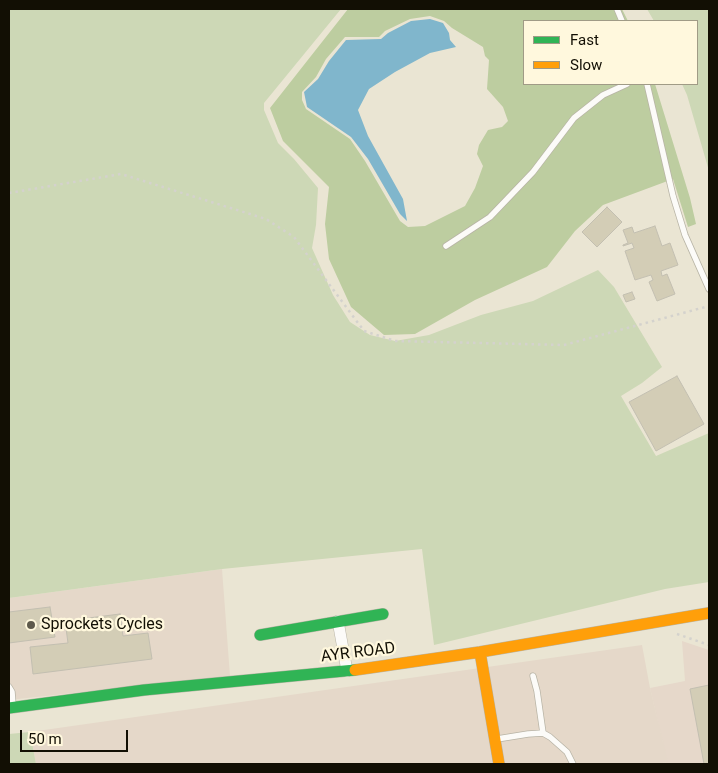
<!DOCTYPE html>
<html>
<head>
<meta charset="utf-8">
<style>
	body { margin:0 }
	#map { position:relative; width:718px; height:773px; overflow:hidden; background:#eae5d3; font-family:Roboto,sans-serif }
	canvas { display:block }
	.frame { position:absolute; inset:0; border:10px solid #120f04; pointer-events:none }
	.legend { position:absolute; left:523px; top:20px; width:175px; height:65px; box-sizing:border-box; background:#fff8dd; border:1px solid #a09b86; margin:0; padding:6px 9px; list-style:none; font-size:15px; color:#120f04 }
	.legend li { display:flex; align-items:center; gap:10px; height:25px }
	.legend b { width:25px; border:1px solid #a09b86 }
	.scale { position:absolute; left:20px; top:730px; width:108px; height:22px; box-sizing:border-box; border:2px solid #120f04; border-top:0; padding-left:6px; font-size:15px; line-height:18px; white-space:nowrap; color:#120f04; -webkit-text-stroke:4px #fff8dd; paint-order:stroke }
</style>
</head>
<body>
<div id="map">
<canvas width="718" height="773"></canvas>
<div class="frame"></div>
<ul class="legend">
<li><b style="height:6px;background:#30b455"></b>Fast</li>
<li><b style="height:6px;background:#ff9f0a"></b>Slow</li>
</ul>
<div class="scale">50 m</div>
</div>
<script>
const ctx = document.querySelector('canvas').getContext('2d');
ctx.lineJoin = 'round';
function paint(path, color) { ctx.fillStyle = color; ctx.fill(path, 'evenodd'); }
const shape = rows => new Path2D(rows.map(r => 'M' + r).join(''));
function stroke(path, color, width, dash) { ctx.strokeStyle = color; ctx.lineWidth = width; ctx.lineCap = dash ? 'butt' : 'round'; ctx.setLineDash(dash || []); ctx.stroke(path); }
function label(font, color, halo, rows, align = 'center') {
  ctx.font = font + ' Roboto,sans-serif'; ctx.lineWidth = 4.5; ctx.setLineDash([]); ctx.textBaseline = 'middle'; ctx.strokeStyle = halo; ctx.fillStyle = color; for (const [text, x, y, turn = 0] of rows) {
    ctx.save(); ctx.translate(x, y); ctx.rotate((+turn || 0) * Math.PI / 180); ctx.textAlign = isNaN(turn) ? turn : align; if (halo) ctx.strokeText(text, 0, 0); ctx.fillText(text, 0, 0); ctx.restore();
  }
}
const commercial = shape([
	[682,641,709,650,709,764,657,764,667,762,650,688,685,681]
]);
const industrial = shape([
	[222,569,230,676,9,700,9,598],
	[642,645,650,688,668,762,657,764,36,764,30,732]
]);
const green = shape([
	[9,9,341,9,264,103,264,110,278,143,294,159,318,188,316,225,312,248,333,295,350,322,370,335,395,341,429,335,481,315,533,301,598,270,614,287,662,367,642,383,621,396,656,456,709,433,709,582,665,589,434,645,422,549,222,569,9,598],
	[647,9,709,9,709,171,687,95,682,84,697,84,697,21,654,21],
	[30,732,36,764,9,764,9,734]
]);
const forest = shape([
	[348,9,622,9,628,21,524,21,524,84,655,84,690,198,696,224,688,227,673,179,603,205,575,231,547,267,475,300,415,334,384,335,351,307,329,259,325,224,329,187,283,141,270,108],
	[430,16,444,21,452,28,483,47,485,56,489,60,487,89,503,107,508,121,502,127,488,130,479,145,477,154,483,166,475,188,465,206,425,226,408,227,400,221,365,161,350,139,306,109,302,100,302,92,316,77,326,59,345,37,379,37,385,31,410,19]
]);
const water = shape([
	[430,19,443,23,449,33,450,40,456,47,430,53,395,72,369,89,358,110,368,136,403,199,407,221,400,214,368,159,351,137,307,107,304,92,318,79,329,61,346,40,381,39,388,33,411,21]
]);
const building = shape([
	[607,207,622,222,597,247,582,232,607,207],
	[655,226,662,246,670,243,678,265,661,271,662,276,667,274,675,294,657,301,649,282,653,280,651,275,635,280,625,251,634,248,632,243,623,246,623,245,628,243,623,230,632,227,634,233,655,226],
	[632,292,635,299,626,302,623,295,632,292],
	[677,376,704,424,656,451,629,402,677,376],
	[50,607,55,637,9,643,9,612,50,607],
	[120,614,123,636,148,633,152,659,33,674,30,647,68,643,65,621,120,614],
	[709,685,709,764,704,764,690,689,709,685]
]);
const path = shape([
	[9,193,121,174,266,219,294,237,364,331,395,341,564,345,709,306],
	[677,634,709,645]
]);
const lane = shape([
	[617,9,622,21],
	[647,84,673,196,685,235,709,289],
	[446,246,490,217,533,172,574,118,603,95,627,84],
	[533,676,537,691,543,733],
	[9,687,12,692,13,705],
	[497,739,528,734,543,733,550,737,567,752,573,764]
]);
const street = shape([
	[338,621,347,671]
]);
const fast = shape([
	[260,635,383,614],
	[9,708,144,690,355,670]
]);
const slow = shape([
	[480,652,499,764],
	[355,670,480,652,709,613]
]);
const markers = [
	[31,625,5,"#5e5a4c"]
];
const poiNames = [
	["Sprockets Cycles",41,625]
];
const streetNames = [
	["AYR ROAD",358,653,-7]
];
paint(commercial, '#e6d8ca');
paint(industrial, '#e5d8c9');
paint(green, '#cdd8b6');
paint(forest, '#bdcda0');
paint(water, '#80b6cc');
paint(building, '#d3cdb6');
stroke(building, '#c3bfb1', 1);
stroke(lane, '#b8b4a6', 7);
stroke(street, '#b8b4a6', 12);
stroke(fast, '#b8b4a6', 12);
stroke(slow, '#b8b4a6', 12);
stroke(path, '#d4d2cd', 2.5, [2.5, 4]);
stroke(lane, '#fcfbf8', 5.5);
stroke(street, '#fcfbf8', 11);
stroke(fast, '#30b455', 11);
stroke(slow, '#ff9f0a', 11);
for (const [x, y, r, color] of markers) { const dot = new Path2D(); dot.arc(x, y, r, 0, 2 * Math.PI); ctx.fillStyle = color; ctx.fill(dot); stroke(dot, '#fff8dd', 2); }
label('16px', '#120f04', '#fff8dd', poiNames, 'left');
label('16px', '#120f04', '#fff8dd', streetNames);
</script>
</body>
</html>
